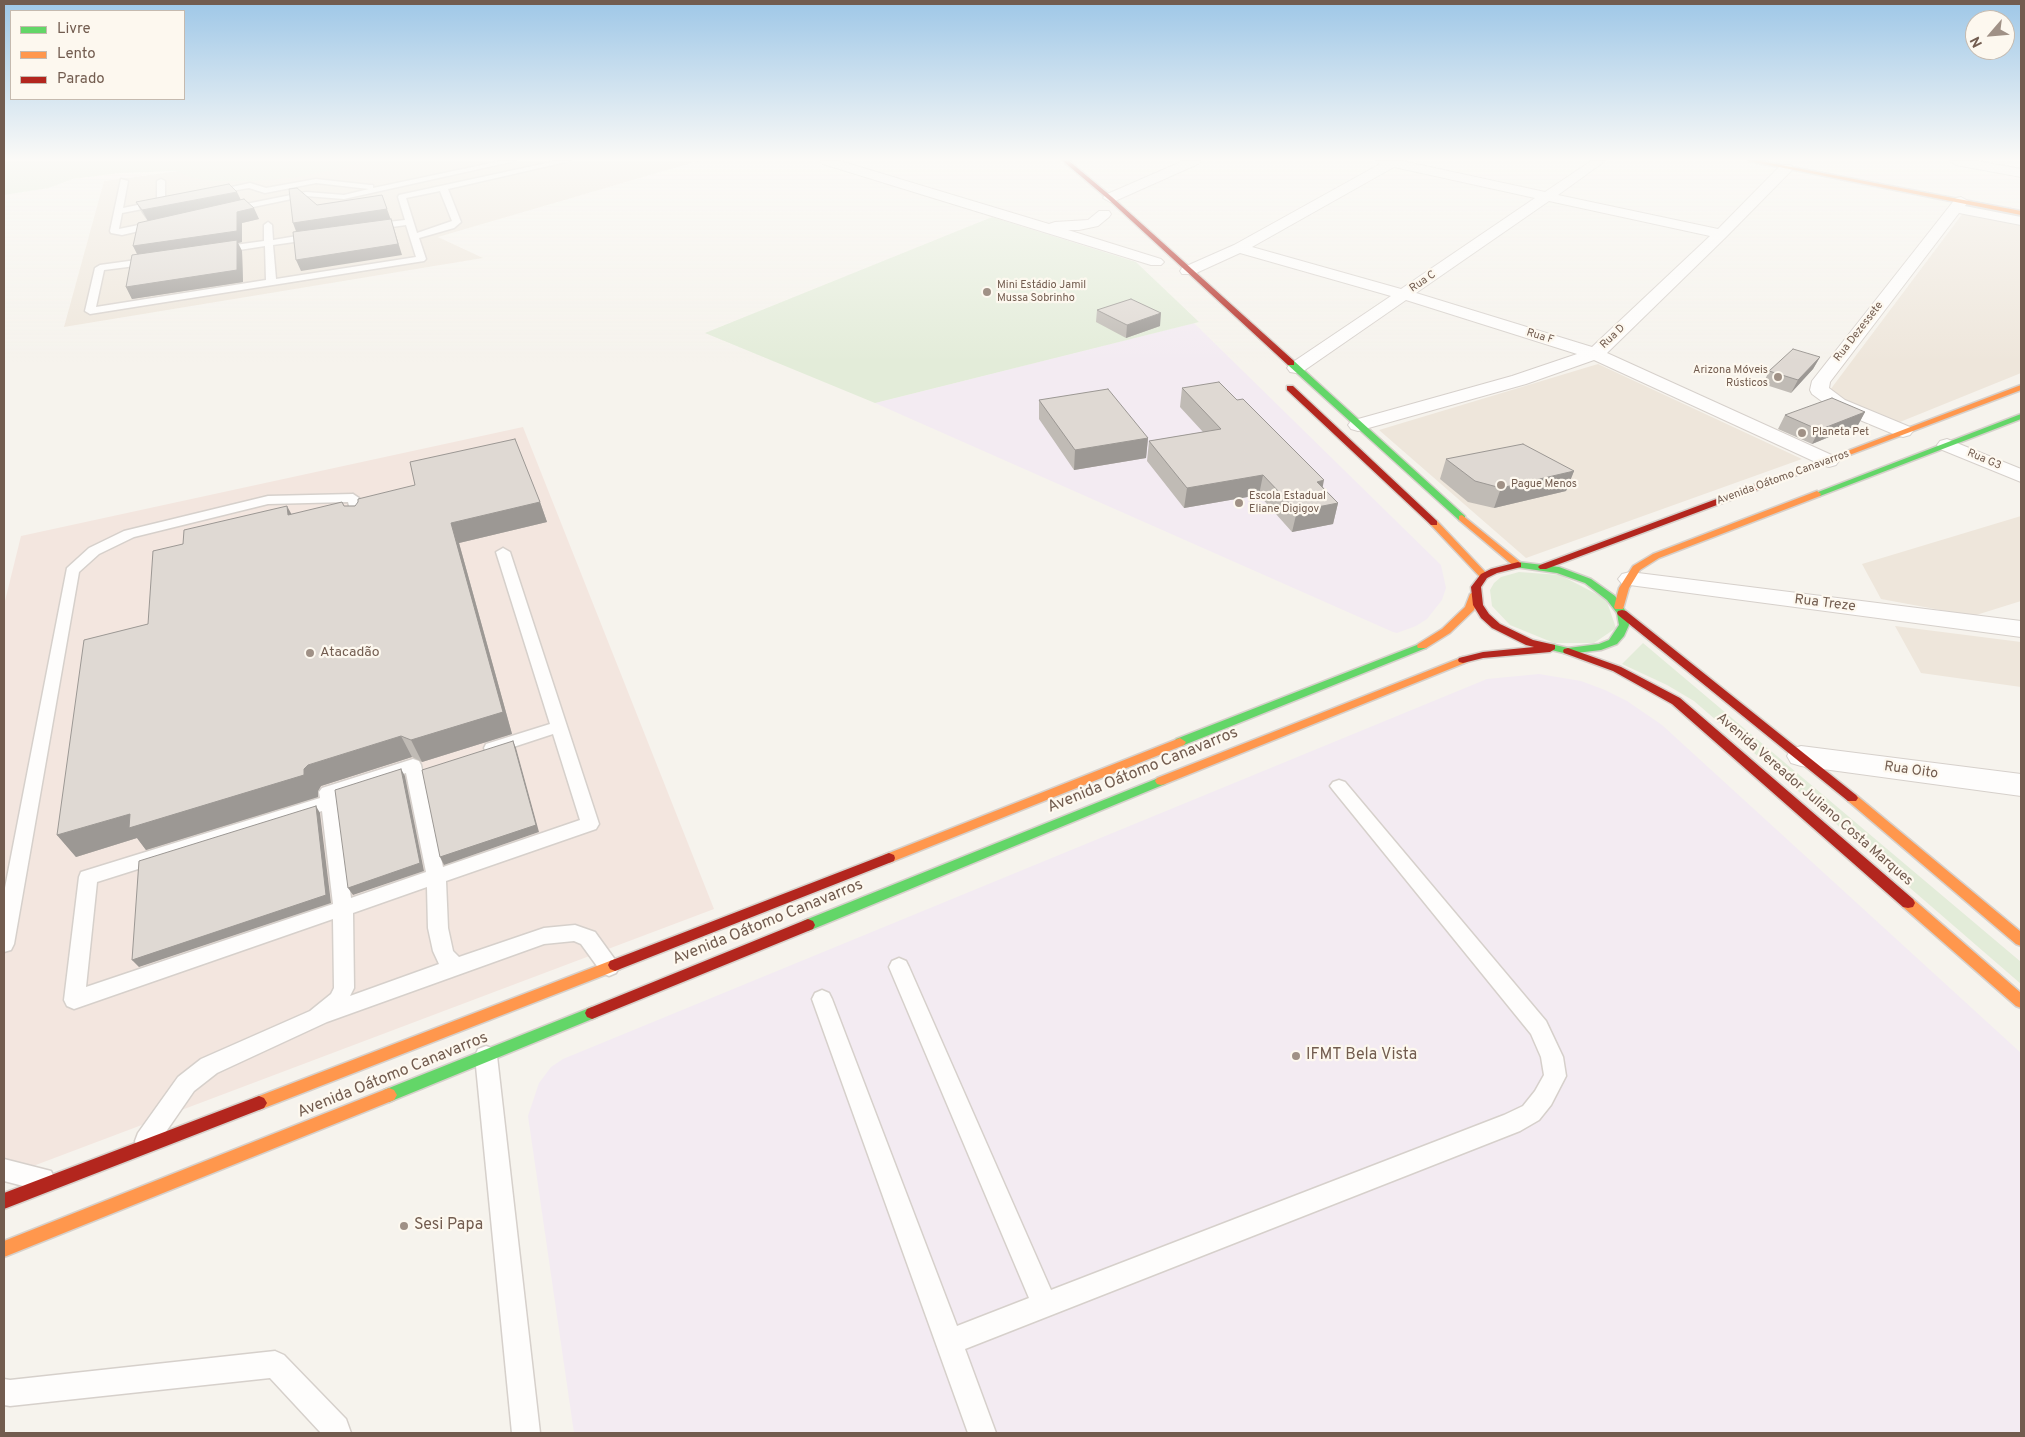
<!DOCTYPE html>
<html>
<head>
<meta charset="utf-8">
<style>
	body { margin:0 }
	#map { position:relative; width:2025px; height:1437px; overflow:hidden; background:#f6f3ed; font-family:Overpass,sans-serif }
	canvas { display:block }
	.frame { position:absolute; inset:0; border:5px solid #725c4f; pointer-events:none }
	.legend { position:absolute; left:10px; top:10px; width:175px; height:90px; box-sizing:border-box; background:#fdf8ef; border:1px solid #c5baaf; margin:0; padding:6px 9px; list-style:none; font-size:15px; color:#725c4f }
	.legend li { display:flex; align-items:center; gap:10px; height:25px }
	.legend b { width:25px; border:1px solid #c5baaf }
	.north { position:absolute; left:1965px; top:10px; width:50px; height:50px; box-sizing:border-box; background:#fdf8ef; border:1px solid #c5baaf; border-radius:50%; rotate:243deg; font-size:14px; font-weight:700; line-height:20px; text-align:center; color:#725c4f }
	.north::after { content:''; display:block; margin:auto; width:18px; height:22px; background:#a09186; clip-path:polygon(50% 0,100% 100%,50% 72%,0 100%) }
</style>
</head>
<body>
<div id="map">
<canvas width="2025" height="1437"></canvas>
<div class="frame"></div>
<ul class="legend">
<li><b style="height:6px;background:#63d668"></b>Livre</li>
<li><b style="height:6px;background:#ff974d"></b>Lento</li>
<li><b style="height:6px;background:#b3261e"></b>Parado</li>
</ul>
<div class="north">N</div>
</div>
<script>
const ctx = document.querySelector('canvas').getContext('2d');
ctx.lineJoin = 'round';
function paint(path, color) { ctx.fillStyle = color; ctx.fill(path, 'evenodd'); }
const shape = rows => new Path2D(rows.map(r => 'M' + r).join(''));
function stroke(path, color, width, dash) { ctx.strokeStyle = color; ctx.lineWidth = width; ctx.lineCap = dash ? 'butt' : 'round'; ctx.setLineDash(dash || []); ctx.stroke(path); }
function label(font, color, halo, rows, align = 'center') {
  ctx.font = font + ' Overpass,sans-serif'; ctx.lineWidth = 4.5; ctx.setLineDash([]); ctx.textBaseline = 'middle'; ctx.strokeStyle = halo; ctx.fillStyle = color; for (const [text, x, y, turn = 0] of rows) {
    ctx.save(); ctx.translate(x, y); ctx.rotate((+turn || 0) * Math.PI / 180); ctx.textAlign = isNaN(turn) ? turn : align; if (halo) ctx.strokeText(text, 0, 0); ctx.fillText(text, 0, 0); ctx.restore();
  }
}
const residential = shape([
	[254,161,698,161,438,237,483,258,64,327,104,181],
	[1963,213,2021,224,2021,373,1895,424,1827,394],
	[1598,364,1802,459,1526,558,1379,430],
	[2021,516,2021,601,1973,616,1881,599,1862,564],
	[1895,626,2021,642,2021,687,1921,673]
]);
const commercial = shape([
	[523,427,714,909,4,1177,4,605,21,536]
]);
const education = shape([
	[1194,323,1441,565,1446,588,1442,600,1427,619,1416,626,1397,633,1393,632,875,403],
	[1539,674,1581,681,1605,690,1627,701,1662,725,2021,1053,2021,1433,574,1433,528,1116,539,1083,551,1067,563,1059,1487,679]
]);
const green = shape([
	[4,161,364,161,330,171,292,178,253,181,213,181,193,178,176,171,120,173,73,179,49,188,4,195],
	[992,217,1136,262,1199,322,875,403,705,333],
	[1519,572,1560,575,1606,599,1616,628,1594,643,1554,643,1510,625,1492,606,1490,590,1494,583,1501,577],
	[1643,643,2021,962,2021,984,1694,701,1667,685,1622,664]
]);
const lane = shape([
	[501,161,515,161,344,199,306,196,229,212,225,210,226,208,306,192,344,195,369,189,316,183,265,193,249,188,213,194,209,192,250,183,266,188,316,179,370,185,373,185,373,188,501,161],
	[556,161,570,161,448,189,461,222,454,228,419,238,426,259,424,261,90,314,85,311,95,268,100,265,151,258,156,261,151,264,104,270,96,307,266,280,265,246,220,253,216,250,220,247,264,241,264,225,268,222,272,225,273,240,315,233,319,236,315,239,273,245,276,279,416,257,406,225,371,230,367,227,371,224,405,220,398,197,399,195,556,161],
	[440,191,452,221,417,233,406,198,440,191],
	[121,179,128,181,123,208,157,201,157,181,161,179,165,181,165,202,163,205,122,213,119,229,158,221,161,222,161,226,122,235,111,233,110,231,121,179],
	[353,494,359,498,366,521,364,524,354,524,348,502,268,504,134,537,99,554,79,572,14,944,11,950,4,952,4,893,67,568,89,548,124,531,268,496,353,494],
	[503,548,510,552,599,824,596,829,446,881,448,928,453,951,459,957,544,928,575,925,595,932,616,961,619,967,616,973,609,976,602,973,581,944,574,941,544,944,327,1022,217,1073,194,1091,154,1149,146,1152,138,1149,135,1141,138,1133,178,1077,201,1059,310,1011,331,994,334,988,333,919,74,1009,67,1006,64,1000,79,877,81,872,320,798,319,792,322,788,413,759,419,761,421,765,443,867,580,820,553,734,492,754,486,752,484,748,486,744,550,724,496,552,503,548],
	[406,773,426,872,351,898,337,796,406,773],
	[322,811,333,904,86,987,97,882,322,811],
	[427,887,428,928,433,951,439,964,350,996,354,988,353,913,427,887],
	[1339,780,1345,782,1546,1021,1563,1057,1566,1076,1551,1105,1539,1120,1520,1131,965,1349,996,1433,968,1433,812,999,815,993,822,990,829,993,832,999,957,1326,1029,1298,889,967,892,961,899,958,906,961,909,967,1051,1290,1504,1115,1523,1106,1535,1091,1544,1075,1541,1057,1531,1034,1333,790,1330,786,1333,782,1339,780],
	[486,1046,494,1049,497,1056,540,1433,512,1433,475,1056,478,1049,486,1046],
	[4,1159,51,1171,55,1179,51,1187,43,1191,4,1181,4,1159],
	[275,1351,284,1355,346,1419,351,1433,321,1433,270,1378,10,1406,4,1405,4,1379,10,1380,275,1351]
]);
const street = shape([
	[821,161,840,161,1049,224,1055,222,1088,220,1099,211,1109,211,1111,214,1109,217,1098,226,1079,230,1068,230,1161,259,1164,262,1161,265,1151,265,823,164,821,161],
	[1183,161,1200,161,1198,164,1115,201,1110,202,1103,198,1105,195,1183,161],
	[1376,161,1402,161,1545,192,1591,161,1605,161,1558,195,1718,229,1781,165,1791,165,1792,168,1791,171,1726,237,1607,353,1836,457,1839,461,1836,465,1829,467,1822,465,1594,360,1526,384,1365,429,1358,431,1351,429,1348,425,1351,421,1512,376,1577,354,1406,300,1302,372,1296,373,1290,372,1287,368,1290,364,1391,296,1240,253,1194,274,1182,274,1180,271,1182,268,1234,245,1380,164,1376,161],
	[1394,167,1535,198,1401,289,1252,247,1394,167],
	[1549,201,1710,236,1592,347,1416,293,1549,201],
	[1950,161,1977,161,2021,169,2021,177,1956,165,1950,161],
	[1961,197,1968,201,1965,206,2021,217,2021,225,1959,213,1830,382,1829,388,1845,400,1910,427,1913,431,1910,435,1903,437,1896,435,1831,408,1812,394,1810,390,1812,381,1956,198,1961,197],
	[1947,439,2021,469,2021,482,1940,449,1937,445,1940,441,1947,439],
	[1630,572,2021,621,2021,637,1622,584,1618,579,1622,574,1630,572],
	[1801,746,2021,774,2021,796,1801,766,1791,763,1787,756,1791,749,1801,746]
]);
const fast = shape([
	[1288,361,1294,361,1465,516,1465,520,1459,520,1288,365,1288,361],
	[2021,414,2021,419,1820,496,1814,496,1813,494,2021,414],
	[1518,562,1559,567,1591,579,1615,596,1627,613,1629,625,1624,636,1617,644,1601,650,1568,654,1547,649,1546,647,1547,645,1551,644,1568,648,1599,644,1609,640,1619,625,1617,613,1607,600,1585,583,1557,573,1515,567,1515,563,1518,562],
	[1422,643,1427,646,1426,648,1184,745,1180,746,1174,742,1176,739,1422,643],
	[1161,777,1165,778,1167,781,1165,784,813,929,808,931,803,929,801,925,803,921,1161,777],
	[592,1007,597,1009,599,1013,597,1017,389,1102,384,1100,381,1095,384,1090,592,1007]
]);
const slow = shape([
	[1749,161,1760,161,2021,211,2021,215,1749,161],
	[2021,385,2021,390,1765,487,1762,488,1758,485,2021,385],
	[1817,491,1821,494,1820,496,1659,558,1640,570,1629,588,1623,609,1615,609,1614,607,1619,588,1633,566,1653,554,1817,491],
	[1462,515,1521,563,1521,567,1515,567,1459,520,1459,516,1462,515],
	[1434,520,1437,521,1487,574,1489,576,1487,578,1481,578,1431,525,1429,523,1434,520],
	[1475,591,1480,594,1474,610,1450,633,1426,648,1418,648,1417,646,1418,644,1442,629,1465,607,1470,594,1475,591],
	[1463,657,1467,658,1468,660,1467,662,1165,784,1161,785,1157,784,1155,781,1157,778,1463,657],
	[1180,738,1186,742,1184,745,889,863,884,861,883,858,884,855,1180,738],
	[1852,794,1856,795,2021,932,2021,946,2016,944,1848,801,1846,798,1848,795,1852,794],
	[1908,898,1913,899,2021,993,2021,1008,2016,1006,1903,907,1901,903,1903,899,1908,898],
	[615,959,620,961,622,965,620,969,259,1110,254,1108,251,1103,254,1098,615,959],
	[389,1088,394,1090,397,1095,394,1100,4,1257,4,1241,389,1088]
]);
const jam = shape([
	[1063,161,1069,161,1112,197,1294,361,1294,365,1288,365,1108,199,1063,161],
	[1287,386,1293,386,1437,521,1437,525,1431,525,1287,390,1287,386],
	[1762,482,1765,483,1765,487,1546,569,1540,569,1538,567,1540,565,1762,482],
	[1518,562,1521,563,1521,567,1497,573,1487,578,1481,587,1483,605,1489,614,1500,624,1533,640,1555,645,1555,649,1550,652,1483,658,1463,663,1459,662,1458,660,1459,658,1483,652,1534,647,1526,645,1492,628,1481,618,1473,605,1471,587,1481,574,1491,569,1518,562],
	[1622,610,1626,611,1856,795,1858,798,1856,801,1848,801,1618,615,1617,613,1618,611,1622,610],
	[1568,648,1621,667,1680,698,1913,899,1915,903,1913,907,1908,908,1903,907,1672,704,1613,671,1564,653,1563,651,1564,649,1568,648],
	[889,853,894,855,895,858,894,861,620,969,615,971,610,969,608,965,610,961,889,853],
	[808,919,813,921,815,925,813,929,597,1017,592,1019,587,1017,585,1013,587,1009,808,919],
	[259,1096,264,1098,267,1103,264,1108,4,1209,4,1193,259,1096]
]);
const wall = shape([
	[241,200,259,219,242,223,242,242,238,243,242,251,243,282,132,299,126,287,138,255,147,220,142,213,136,202],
	[1097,310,1160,326,1126,338,1096,322],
	[1820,357,1813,369,1791,393,1763,384,1769,371],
	[1182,388,1323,487,1338,503,1333,524,1292,532,1259,495,1184,508,1147,461,1149,441,1203,432,1180,407],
	[1039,400,1148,438,1146,458,1074,470,1039,419],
	[1865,412,1858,425,1812,444,1778,429,1785,415],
	[1446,459,1574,471,1566,491,1494,508,1468,502,1440,479],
	[540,502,547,522,459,543,512,734,422,762,412,757,321,786,318,791,318,797,146,850,137,838,76,857,57,835,183,544,291,514,344,506]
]);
const shadedWall = shape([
	[237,192,242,202,148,221,142,210],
	[382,195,391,220,297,234,293,223],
	[254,208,259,219,242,223,242,242,238,243,242,251,243,282,132,299,126,287,139,258,133,246,237,212],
	[391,219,402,255,301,271,296,260],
	[1161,313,1160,326,1126,338,1127,325],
	[1820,357,1813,369,1791,393,1798,380],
	[1865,412,1858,425,1812,444,1819,430],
	[1148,438,1146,458,1074,470,1075,450],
	[1574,471,1566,491,1494,508,1501,488],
	[1263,475,1259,495,1184,508,1187,488],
	[1324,480,1320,501,1317,482],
	[540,502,547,522,459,543,512,734,422,762,411,740,451,523],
	[1338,503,1333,524,1292,532,1297,511],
	[287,506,298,526,288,515],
	[401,736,412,757,321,786,318,791,318,797,146,850,137,838,76,857,57,835,130,814,308,765],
	[513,741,516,748,539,832,444,865,440,857],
	[401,769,405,776,424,871,353,895,348,888],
	[316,806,320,813,331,903,139,967,132,960]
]);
const building = shape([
	[229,184,237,192,142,210,136,202,229,184],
	[297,188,317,205,382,195,387,209,293,223,289,189,297,188],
	[244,199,254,208,237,212,237,231,133,246,138,223,244,199],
	[391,219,398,244,296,260,293,232,391,219],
	[237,240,237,270,126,287,132,255,237,240],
	[1131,299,1161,313,1127,325,1097,310,1131,299],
	[1793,349,1820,357,1798,380,1769,371,1793,349],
	[1219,382,1237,400,1243,399,1324,480,1317,482,1338,503,1297,511,1263,475,1187,488,1149,441,1221,429,1182,388,1219,382],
	[1108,389,1148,438,1075,450,1039,400,1108,389],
	[1832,398,1865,412,1819,430,1785,415,1832,398],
	[515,439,540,502,451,523,503,712,411,740,401,736,308,765,304,769,304,775,129,828,130,814,57,835,84,640,148,624,153,551,183,544,184,530,287,506,288,515,342,502,344,506,355,506,358,502,358,499,415,485,410,462,515,439],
	[1523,444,1574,471,1501,488,1475,481,1446,459,1523,444],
	[513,741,536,825,440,857,422,770,513,741],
	[401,769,420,863,348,888,335,790,401,769],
	[316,806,326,895,132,960,139,861,316,806]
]);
const markers = [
	[987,292,5,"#a09186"],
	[1778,377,5,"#a09186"],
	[1802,433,5,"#a09186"],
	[1501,485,5,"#a09186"],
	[1239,503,5,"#a09186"],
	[310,653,5,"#a09186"],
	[1296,1056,5,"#a09186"],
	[404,1226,5,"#a09186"]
];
const farStreetnames = [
	["Rua C",1423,282,-34],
	["Rua Dezessete",1859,332,-52],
	["Rua F",1540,337,17],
	["Rua D",1613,337,-44],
	["Rua G3",1984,460,23],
	["Avenida Oátomo Canavarros",1783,478,-20]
];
const farPoinames = [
	["Mini Estádio Jamil",997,286],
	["Mussa Sobrinho",997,299],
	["Arizona Móveis",1768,371,"right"],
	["Rústicos",1768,384,"right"],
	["Planeta Pet",1812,433],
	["Pague Menos",1511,485],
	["Escola Estadual",1249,497],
	["Eliane Digigov",1249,510]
];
const streetNames = [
	["Rua Treze",1825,604,7],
	["Rua Oito",1911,771,8],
	["Avenida Vereador Juliano Costa Marques",1814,800,41]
];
const poiNames = [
	["Atacadão",320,653]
];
const nearStreetnames = [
	["Avenida Oátomo Canavarros",1143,771,-22],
	["Avenida Oátomo Canavarros",768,923,-22],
	["Avenida Oátomo Canavarros",393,1076,-22]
];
const nearPoinames = [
	["IFMT Bela Vista",1306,1056],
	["Sesi Papa",414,1226]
];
paint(residential, '#eee6db');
paint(commercial, '#f3e6df');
paint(education, '#f3ebf2');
paint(green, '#e3ecd9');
stroke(lane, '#d6d0cb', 3);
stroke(street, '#d6d0cb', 2);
stroke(fast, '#d6d0cb', 3);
stroke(slow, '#d6d0cb', 3);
stroke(jam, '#d6d0cb', 3);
paint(lane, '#fefdfc');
paint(street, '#fefdfc');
paint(fast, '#63d668');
paint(slow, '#ff974d');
paint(jam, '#b3261e');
paint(wall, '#c0bbb5');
paint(shadedWall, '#9c9894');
paint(building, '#dfd9d3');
stroke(building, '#9c9894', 1);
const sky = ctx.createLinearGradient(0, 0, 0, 362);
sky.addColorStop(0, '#9ec7e7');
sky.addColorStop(0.44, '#fbfaf7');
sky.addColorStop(1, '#fbfaf700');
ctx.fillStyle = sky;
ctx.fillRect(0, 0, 2025, 362);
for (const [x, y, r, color] of markers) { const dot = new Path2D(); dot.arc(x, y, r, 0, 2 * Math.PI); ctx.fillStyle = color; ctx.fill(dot); stroke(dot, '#fdf8ef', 2); }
label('11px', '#725c4f', '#fdf8ef', farStreetnames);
label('11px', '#725c4f', '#fdf8ef', farPoinames, 'left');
label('14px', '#725c4f', '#fdf8ef', streetNames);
label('14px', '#725c4f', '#fdf8ef', poiNames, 'left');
label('16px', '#725c4f', '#fdf8ef', nearStreetnames);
label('16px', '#725c4f', '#fdf8ef', nearPoinames, 'left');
</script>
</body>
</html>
